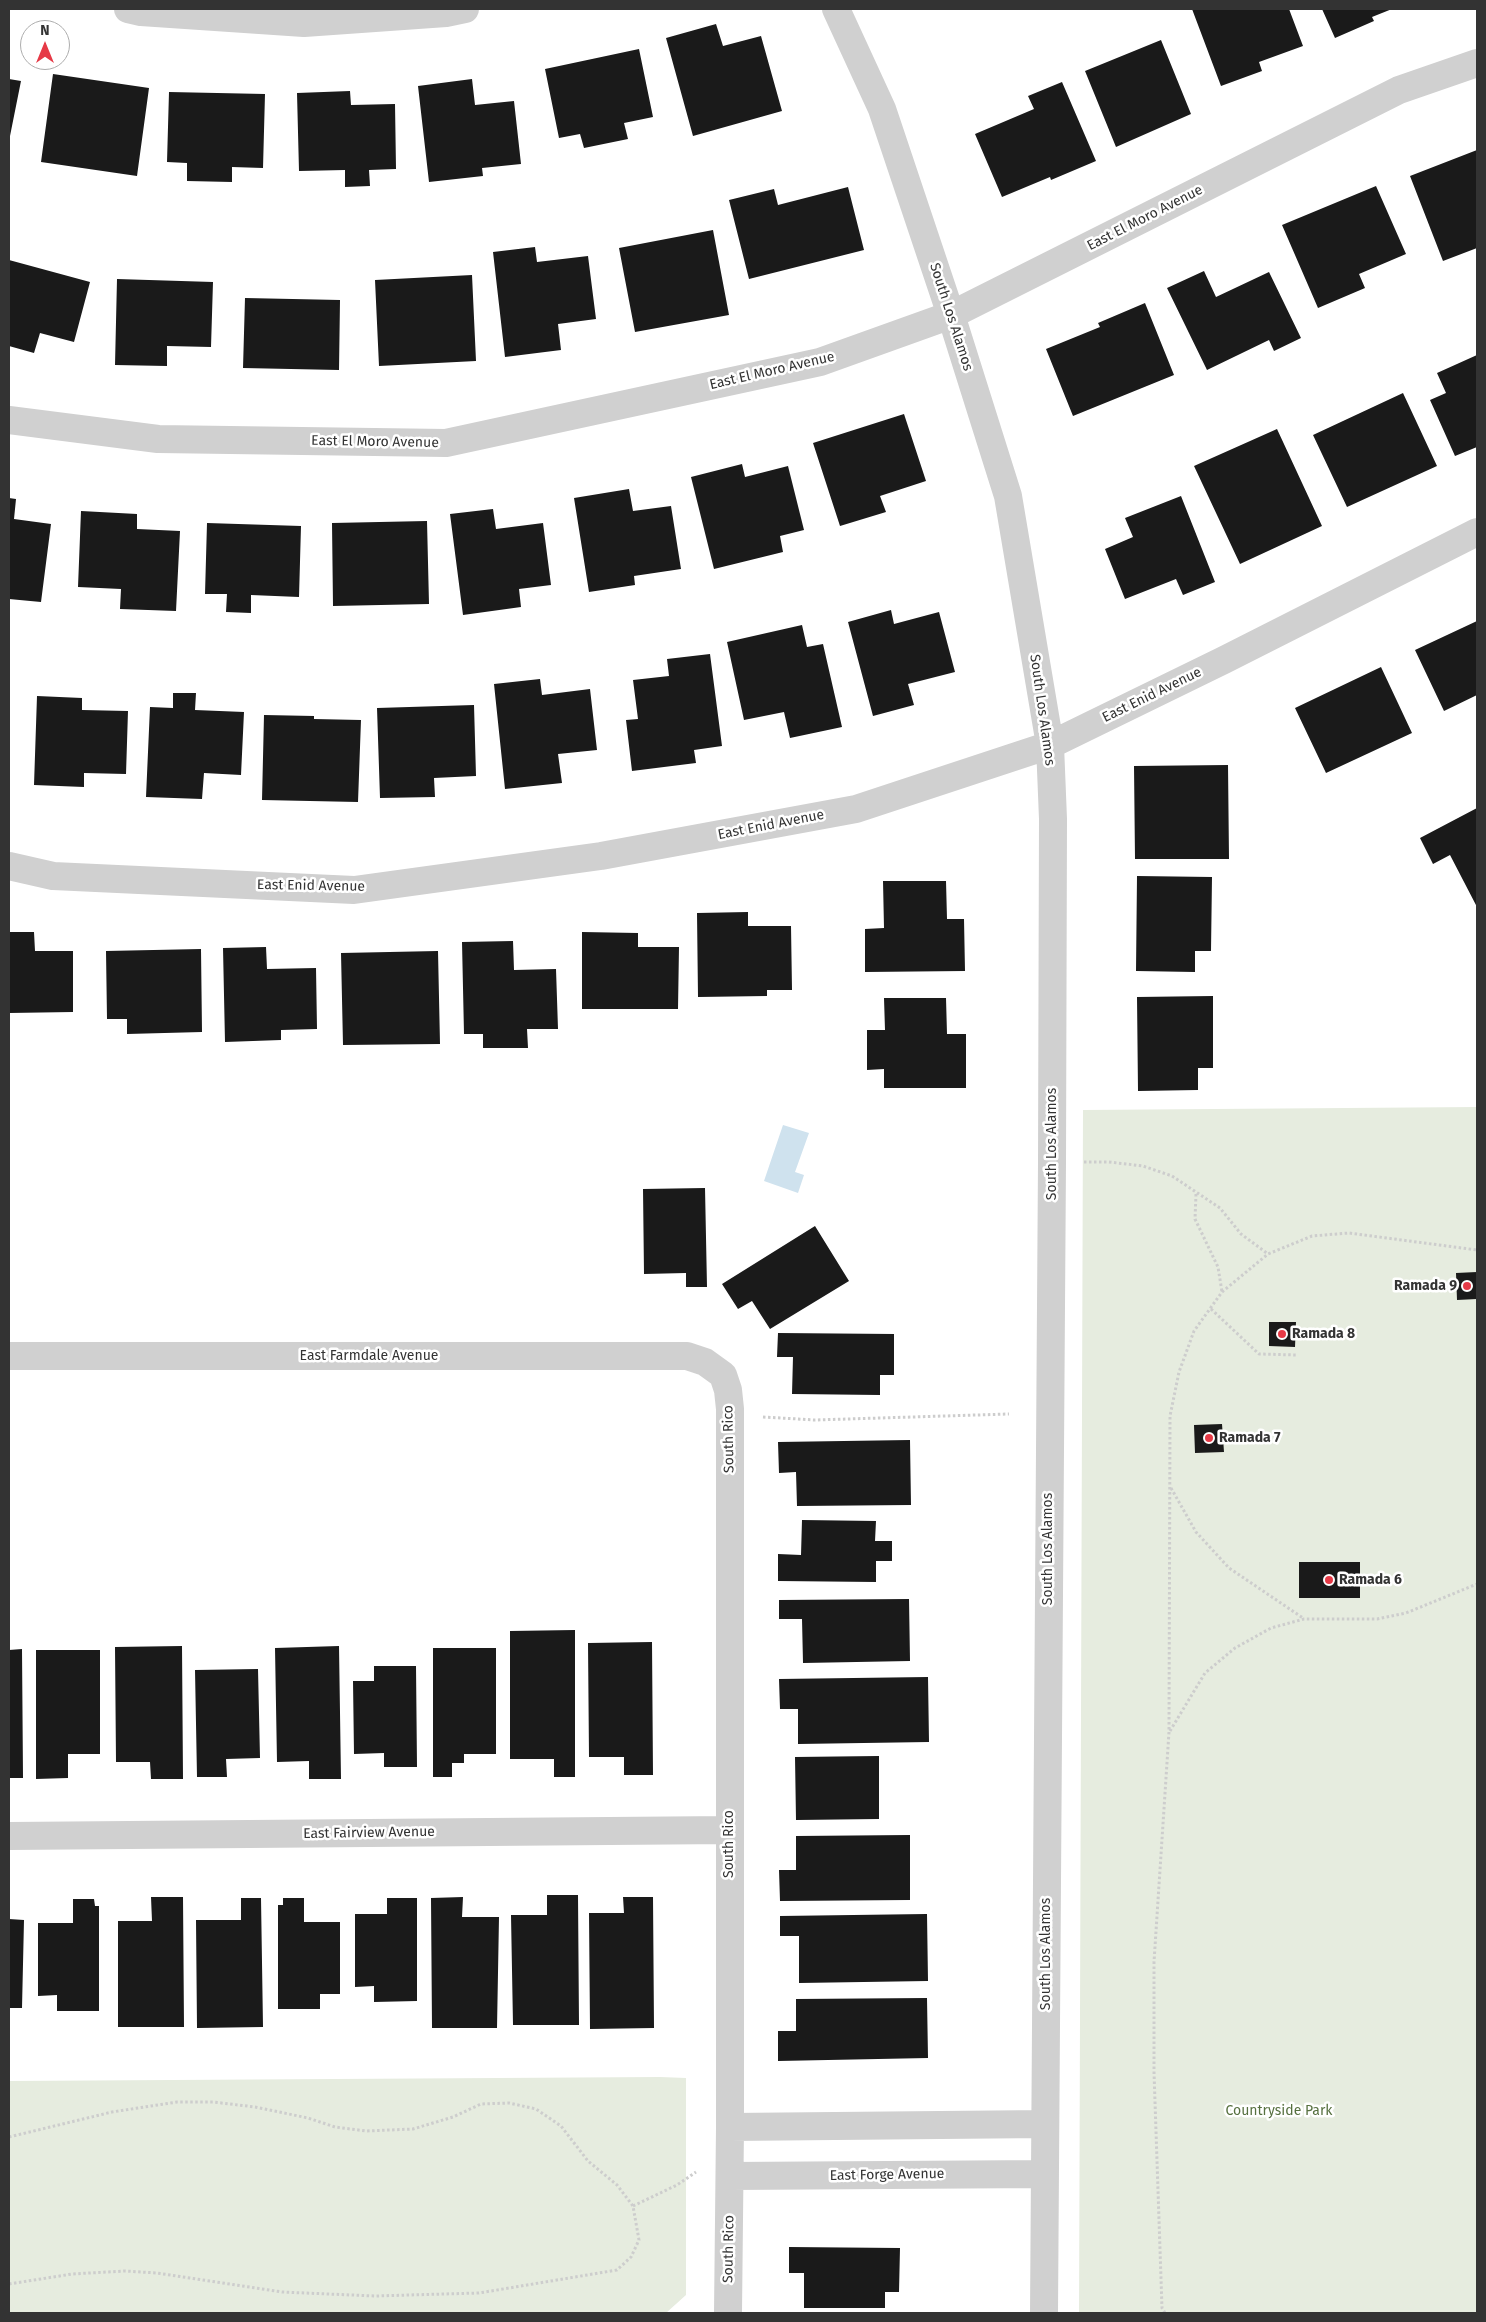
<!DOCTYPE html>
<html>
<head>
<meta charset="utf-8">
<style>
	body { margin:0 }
	#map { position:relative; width:1486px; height:2322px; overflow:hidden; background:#fff; font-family:"Fira Sans",sans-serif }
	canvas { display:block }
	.frame { position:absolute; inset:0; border:10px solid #333; pointer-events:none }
	.north { position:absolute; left:20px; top:20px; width:50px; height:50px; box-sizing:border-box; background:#fff; border:1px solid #adadad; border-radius:50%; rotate:0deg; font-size:14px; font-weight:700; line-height:20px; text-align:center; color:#333 }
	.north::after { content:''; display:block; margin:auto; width:18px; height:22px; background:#e63946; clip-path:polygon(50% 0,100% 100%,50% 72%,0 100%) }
</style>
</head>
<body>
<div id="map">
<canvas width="1486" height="2322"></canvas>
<div class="frame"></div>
<div class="north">N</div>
</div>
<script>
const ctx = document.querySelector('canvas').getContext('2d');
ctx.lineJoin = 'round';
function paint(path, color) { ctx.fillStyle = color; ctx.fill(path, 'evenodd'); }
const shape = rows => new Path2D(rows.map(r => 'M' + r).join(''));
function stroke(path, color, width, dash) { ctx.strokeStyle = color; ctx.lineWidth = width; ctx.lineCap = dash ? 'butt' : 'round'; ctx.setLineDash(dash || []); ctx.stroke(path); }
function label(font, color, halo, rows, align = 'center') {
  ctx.font = font + ' "Fira Sans",sans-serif'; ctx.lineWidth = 5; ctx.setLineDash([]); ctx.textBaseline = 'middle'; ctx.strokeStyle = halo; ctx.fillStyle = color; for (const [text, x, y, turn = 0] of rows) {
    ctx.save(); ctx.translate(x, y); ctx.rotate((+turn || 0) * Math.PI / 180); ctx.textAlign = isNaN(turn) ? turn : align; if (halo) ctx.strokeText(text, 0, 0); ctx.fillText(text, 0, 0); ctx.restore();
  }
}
const green = shape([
	[1477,1107,1477,2313,1079,2313,1083,1110],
	[660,2077,686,2078,686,2295,666,2313,9,2313,9,2081]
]);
const water = shape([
	[783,1125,809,1133,795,1172,804,1175,798,1193,764,1181]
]);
const building = shape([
	[1192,9,1289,9,1303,46,1259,62,1262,71,1221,86],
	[1322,9,1392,9,1372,17,1374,21,1335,38],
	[716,24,723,46,761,36,782,111,693,136,666,38],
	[1161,40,1191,114,1116,147,1085,71],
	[639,49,653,117,624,123,628,139,584,148,580,134,559,138,545,69],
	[53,74,149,88,137,176,41,162],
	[9,79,21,81,10,136,9,136],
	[472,79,475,105,514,101,521,164,482,168,483,176,429,182,418,86],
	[1062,82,1096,161,1051,180,1050,177,1002,197,975,134,1034,109,1028,96],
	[350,91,351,105,395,104,396,169,369,170,370,186,345,187,345,170,299,171,297,93],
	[169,92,265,94,263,168,232,167,232,182,187,181,187,163,167,162],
	[1477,150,1477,248,1443,261,1410,176],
	[1376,186,1406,254,1359,274,1365,288,1318,308,1282,225],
	[848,187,864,250,749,279,729,200,774,189,778,205],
	[713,230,729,315,635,332,619,248],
	[535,247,537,262,588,256,596,319,558,324,561,350,505,357,493,252],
	[9,260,90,282,74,342,40,333,34,353,9,346],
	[1204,271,1216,297,1269,272,1301,338,1274,351,1269,340,1207,370,1167,288],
	[472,275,476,361,379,366,375,280],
	[117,279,213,282,211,347,167,346,167,366,115,365],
	[245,298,340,300,339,370,243,368],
	[1145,303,1174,375,1073,416,1046,349,1100,327,1098,323],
	[1477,355,1477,447,1455,456,1430,400,1446,393,1437,373],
	[1403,393,1437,466,1347,507,1313,435],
	[904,414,926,481,880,496,886,512,840,526,813,443],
	[1277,429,1322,526,1240,564,1194,466],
	[742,464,745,477,788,466,804,530,780,536,783,552,714,569,691,477],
	[629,489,633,511,671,506,681,569,634,576,635,585,589,592,574,498],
	[1181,496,1215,582,1183,595,1176,579,1125,599,1105,549,1133,537,1125,518],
	[9,498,16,499,14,519,51,524,41,602,9,599],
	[493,509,496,529,543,523,551,585,519,589,521,607,463,615,450,514],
	[81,511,137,514,137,529,180,531,176,611,120,609,121,589,78,587],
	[427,521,429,604,333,606,332,523],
	[207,523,301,526,299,597,251,595,251,613,226,612,227,594,205,594],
	[891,610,894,624,939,612,955,672,908,684,914,705,873,716,848,622],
	[1477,621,1477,695,1444,711,1415,650],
	[802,625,807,647,823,644,842,727,790,738,784,712,744,720,727,642],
	[710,654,722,746,694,750,696,763,632,771,626,720,638,719,633,680,669,676,667,659],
	[1381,667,1412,733,1326,773,1295,708],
	[540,679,542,695,590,689,597,750,558,754,562,783,505,789,494,684],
	[173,693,196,693,195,710,244,712,241,775,204,773,202,799,146,797,150,707,173,708],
	[37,696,82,698,82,710,128,711,126,774,84,773,84,787,34,785],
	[474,705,476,776,434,778,435,797,380,798,377,708],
	[264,715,314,716,314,719,361,720,358,802,262,800],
	[1228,765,1229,859,1135,859,1134,766],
	[1477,808,1477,907,1450,855,1433,864,1420,838],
	[1137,876,1212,877,1211,951,1195,951,1195,972,1136,971],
	[883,881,946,881,947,919,964,919,965,971,865,972,865,929,884,928],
	[748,912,748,926,791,926,792,990,767,990,767,996,698,997,697,913],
	[9,932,34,932,35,951,73,951,73,1012,9,1013],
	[582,932,638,933,638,947,679,947,678,1009,582,1009],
	[513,941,514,970,556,969,558,1029,527,1029,528,1048,483,1048,483,1034,464,1034,462,942],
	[266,947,267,969,316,968,317,1029,281,1030,281,1040,225,1042,223,948],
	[201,949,202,1032,127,1034,127,1019,107,1019,106,951],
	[438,951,440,1044,343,1045,341,953],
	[1213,996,1213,1068,1198,1068,1198,1090,1138,1091,1137,997],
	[884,998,946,998,947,1034,966,1034,966,1088,884,1088,884,1069,867,1070,867,1030,885,1030],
	[705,1188,707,1287,686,1287,686,1273,644,1274,643,1189],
	[815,1226,849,1281,770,1329,752,1301,738,1309,722,1284],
	[1477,1272,1477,1299,1457,1300,1456,1273],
	[1269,1322,1296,1322,1295,1347,1269,1346],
	[778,1333,894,1334,894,1375,880,1375,880,1395,792,1394,793,1357,777,1357],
	[1222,1424,1224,1452,1195,1453,1194,1425],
	[910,1440,911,1505,797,1506,796,1472,779,1473,778,1442],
	[802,1520,876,1521,875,1541,892,1541,892,1561,876,1561,876,1582,778,1581,778,1554,801,1555],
	[1299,1562,1360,1562,1360,1598,1299,1598],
	[909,1599,910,1661,803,1663,802,1619,779,1619,779,1600],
	[575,1630,575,1777,554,1777,554,1759,510,1759,510,1631],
	[652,1642,653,1775,624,1775,624,1757,589,1757,588,1643],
	[182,1646,183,1779,151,1779,150,1762,116,1762,115,1647],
	[339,1646,341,1779,309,1779,309,1761,277,1762,275,1648],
	[433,1648,496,1648,496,1754,464,1754,464,1763,452,1763,452,1777,433,1777],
	[22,1649,23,1778,9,1778,9,1650],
	[36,1650,100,1650,100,1754,68,1754,68,1778,36,1779],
	[374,1666,416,1666,417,1767,384,1767,384,1753,354,1754,353,1681,374,1681],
	[258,1669,260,1758,226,1759,227,1777,197,1777,195,1670],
	[928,1677,929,1742,798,1744,798,1709,780,1709,779,1679],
	[879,1756,879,1819,796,1820,795,1757],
	[910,1835,910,1900,780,1901,779,1870,796,1870,796,1836],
	[547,1895,578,1895,579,2025,513,2025,511,1915,547,1915],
	[151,1897,183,1897,184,2027,118,2027,118,1921,152,1921],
	[463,1897,462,1917,499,1917,497,2028,432,2028,431,1898],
	[623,1897,653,1897,654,2028,590,2029,589,1913,624,1913],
	[241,1898,261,1898,263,2027,197,2028,196,1920,241,1920],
	[283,1898,304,1898,304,1922,340,1922,340,1994,320,1994,320,2009,278,2009,278,1905,283,1905],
	[387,1898,417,1898,417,2001,374,2002,374,1986,355,1987,355,1914,387,1914],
	[73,1899,94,1899,95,1906,99,1906,99,2011,57,2011,57,1995,38,1996,38,1923,73,1923],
	[927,1914,928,1981,799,1983,799,1936,780,1936,780,1916],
	[9,1919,24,1920,22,2008,9,2008],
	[927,1998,928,2058,778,2061,778,2031,796,2031,796,1999],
	[789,2247,900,2248,899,2292,885,2292,885,2308,804,2308,804,2273,789,2273]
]);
const path = shape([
	[1084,1162,1109,1162,1143,1166,1172,1176,1220,1208,1241,1234,1268,1254],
	[1196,1194,1195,1219,1218,1267,1222,1292],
	[1211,1309,1259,1354,1297,1355],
	[763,1417,815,1420,1009,1414],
	[1171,1488,1196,1532,1229,1568,1303,1618],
	[1170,1731,1205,1673,1235,1648,1271,1628,1304,1619,1377,1619,1406,1613,1477,1584],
	[9,2137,112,2112,177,2102,213,2102,255,2107,308,2118,335,2127,366,2131,413,2129,453,2117,481,2104,509,2103,536,2109,561,2126,588,2161,617,2185,633,2206,639,2240,631,2257,617,2270,479,2293,375,2296,282,2292,157,2273,125,2271,72,2274,9,2284],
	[633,2206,677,2185,696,2172],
	[1165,2313,1162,2308,1154,2072,1154,1962,1169,1732,1170,1416,1179,1372,1194,1331,1222,1292,1268,1254,1312,1236,1349,1233,1477,1250]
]);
const minor = shape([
	[128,9,141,12,304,23,446,13,465,9],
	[836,9,882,109,951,315,1008,496,1050,745,1053,819,1052,1162,1044,2313],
	[9,420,158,439,446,443,820,362,951,315,1399,90,1477,63],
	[9,866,53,876,354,890,601,856,856,809,1050,745,1224,660,1477,532],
	[9,1356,687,1356,705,1362,723,1375,728,1390,730,1409,730,2127,728,2313],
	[9,1836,729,1830],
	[730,2127,1045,2124],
	[730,2176,1045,2174]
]);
const markers = [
	[1467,1286,5,"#e63946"],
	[1282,1334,5,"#e63946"],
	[1209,1438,5,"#e63946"],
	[1329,1580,5,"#e63946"]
];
const streetNames = [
	["East El Moro Avenue",1145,218,-27],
	["South Los Alamos",951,317,72],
	["East El Moro Avenue",772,371,-13],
	["East El Moro Avenue",375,442,1],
	["East Enid Avenue",1152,695,-26],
	["South Los Alamos",1042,710,82],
	["East Enid Avenue",771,825,-11],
	["East Enid Avenue",311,886,1],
	["South Los Alamos",1052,1144,-90],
	["East Farmdale Avenue",369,1356],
	["South Rico",729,1439,-91],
	["South Los Alamos",1048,1549,-90],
	["East Fairview Avenue",369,1833,-1],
	["South Rico",729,1844,-90],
	["South Los Alamos",1046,1954,-90],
	["East Forge Avenue",887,2175,-1],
	["South Rico",729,2249,-89]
];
const poiNames = [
	["Ramada 9",1457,1286,"right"],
	["Ramada 8",1292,1334],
	["Ramada 7",1219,1438],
	["Ramada 6",1339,1580]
];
const parkNames = [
	["Countryside Park",1279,2111]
];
paint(green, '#e6ecdf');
paint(water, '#cfe2ee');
paint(building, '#1a1a1a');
stroke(path, '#cdcdcd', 3, [2.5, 2.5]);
stroke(minor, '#d0d0d0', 28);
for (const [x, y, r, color] of markers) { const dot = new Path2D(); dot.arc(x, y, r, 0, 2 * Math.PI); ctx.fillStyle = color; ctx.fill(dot); stroke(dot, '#fff', 2); }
label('14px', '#333', '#fff', streetNames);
label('bold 14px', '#333', '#fff', poiNames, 'left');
label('14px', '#56703f', '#fff', parkNames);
</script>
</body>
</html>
